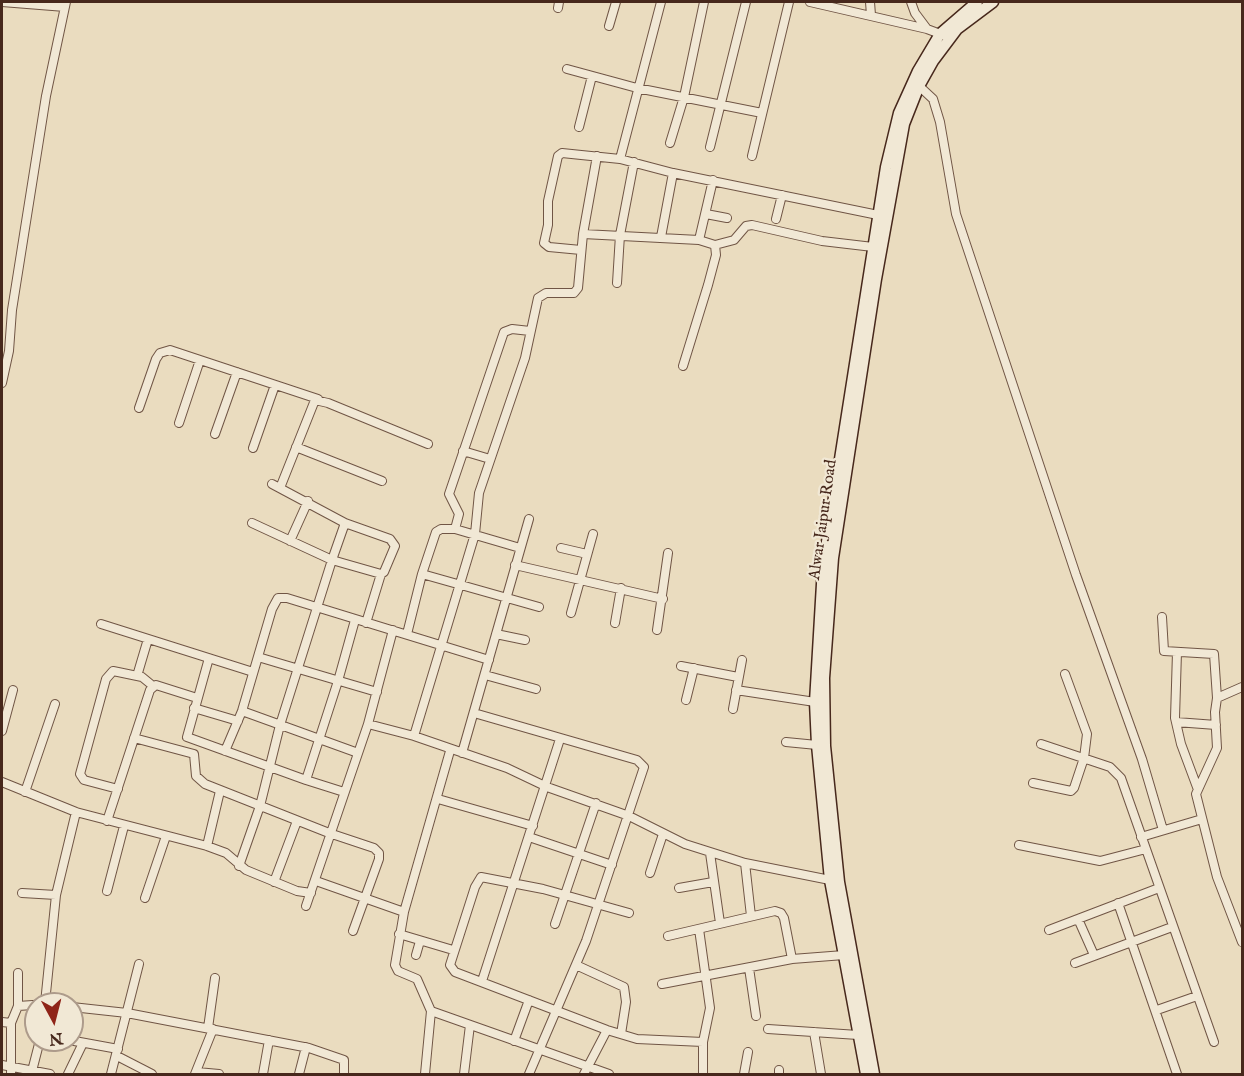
<!DOCTYPE html>
<html>
<head>
<meta charset="utf-8">
<style>
	body { margin:0 }
	#map { position:relative; width:1244px; height:1076px; overflow:hidden; background:#eadcbf; font-family:"IM FELL English",serif }
	canvas { display:block }
	.frame { position:absolute; inset:0; border:3px solid #47281c; pointer-events:none }
	.north { position:absolute; left:24px; top:992px; width:60px; height:60px; box-sizing:border-box; background:#f1e8d5; border:2px solid #ad9b8b; border-radius:50%; rotate:173deg; font-size:16px; font-weight:700; line-height:24px; text-align:center; color:#47281c }
	.north::after { content:''; display:block; margin:auto; width:21px; height:27px; background:#8f2418; clip-path:polygon(50% 0,100% 100%,50% 72%,0 100%) }
</style>
</head>
<body>
<div id="map">
<canvas width="1244" height="1076"></canvas>
<div class="frame"></div>
<div class="north">N</div>
</div>
<script>
const ctx = document.querySelector('canvas').getContext('2d');
ctx.lineJoin = 'round';
const shape = rows => new Path2D(rows.map(r => 'M' + r).join(''));
function stroke(path, color, width, dash) { ctx.strokeStyle = color; ctx.lineWidth = width; ctx.lineCap = dash ? 'butt' : 'round'; ctx.setLineDash(dash || []); ctx.stroke(path); }
function label(font, color, halo, rows, align = 'center') {
  ctx.font = font + ' "IM FELL English",serif'; ctx.lineWidth = 4.5; ctx.setLineDash([]); ctx.textBaseline = 'middle'; ctx.strokeStyle = halo; ctx.fillStyle = color; for (const [text, x, y, turn = 0] of rows) {
    ctx.save(); ctx.translate(x, y); ctx.rotate((+turn || 0) * Math.PI / 180); ctx.textAlign = isNaN(turn) ? turn : align; if (halo) ctx.strokeText(text, 0, 0); ctx.fillText(text, 0, 0); ctx.restore();
  }
}
const minor = shape([
	[2,2,65,7],
	[810,2,927,29,943,35],
	[870,2,871,15],
	[911,2,915,13,927,29],
	[558,8,559,2],
	[609,26,616,2],
	[567,69,637,88,762,113],
	[919,86,933,99,940,122,956,214,1076,575,1142,759,1163,830],
	[579,127,592,76],
	[670,143,684,97,704,2],
	[710,147,746,2],
	[752,156,789,2],
	[620,159,661,2],
	[706,214,727,218],
	[776,219,782,195],
	[583,234,699,240,715,245,716,255,708,285,683,366],
	[661,237,673,173],
	[699,240,713,180],
	[715,245,734,240,746,226,752,225,822,241,873,247],
	[581,250,549,247,544,243,548,225,548,201,558,156,562,153,620,159,673,173,878,215],
	[617,283,620,235,634,162],
	[2,383,9,351,12,310,46,96,66,2],
	[139,408,156,359,160,353,170,350,318,399],
	[179,423,200,360],
	[215,434,237,372],
	[296,447,382,481],
	[253,448,275,385],
	[463,451,490,459],
	[280,488,315,400,328,403,428,444],
	[252,523,332,560,345,523,272,484],
	[455,529,459,514,449,494,504,332,512,329,530,331],
	[290,541,308,501],
	[561,548,587,554],
	[515,565,663,599],
	[422,574,539,607],
	[571,613,593,534],
	[1162,617,1164,651,1214,654,1217,698],
	[366,623,381,574],
	[615,623,621,588],
	[101,624,253,672],
	[657,630,668,553],
	[407,634,422,574,436,532,441,529,455,529,520,548],
	[496,634,525,640],
	[1177,652,1175,718,1181,744,1197,787],
	[258,657,377,692],
	[209,658,187,737,306,780,338,681,355,620],
	[681,666,738,677],
	[485,675,536,689],
	[137,676,148,639],
	[1242,687,1217,698,1215,712,1217,748,1196,794,1217,877,1242,942],
	[736,690,815,702],
	[686,700,694,668],
	[194,708,238,721],
	[733,709,742,660],
	[242,711,358,753],
	[474,713,637,760,644,767,586,941,529,1074],
	[1176,722,1216,725],
	[368,724,414,736,507,768,547,787,629,816,685,844,745,863,830,880],
	[2,731,13,690],
	[414,736,475,534,479,493,525,358,538,298,546,293,574,293,578,288,583,234,597,156],
	[134,738,194,754,196,776,205,784,329,833,374,848,379,853,379,859,353,931],
	[786,742,817,745],
	[1041,744,1110,767,1121,778,1214,1042],
	[225,751,242,711,272,609,278,598,287,598,489,660],
	[462,753,529,519],
	[306,780,344,792],
	[2,782,76,812,207,846,226,853,246,870,297,891,311,893],
	[1033,783,1071,791,1074,788,1084,758,1087,734,1065,674],
	[118,789,84,780,80,774,106,679,113,671,118,672,142,677,153,686],
	[25,792,55,704],
	[438,799,533,826],
	[107,821,150,690,156,685,197,698],
	[529,837,612,865],
	[1141,837,1202,819],
	[1019,845,1100,861,1146,849],
	[207,846,220,791],
	[710,853,720,923],
	[745,863,751,916],
	[239,866,260,806,280,725,332,560,381,574,384,572,395,546,390,539,345,523],
	[650,873,663,834],
	[316,881,404,912],
	[274,882,297,821],
	[679,888,713,882],
	[107,891,124,826],
	[22,893,56,895],
	[145,898,166,836],
	[1118,903,1177,1074],
	[306,906,368,724,393,630],
	[629,913,543,889,481,877,475,887,450,965,455,972,607,1030,637,1039,703,1042],
	[1078,919,1094,955],
	[555,924,596,803],
	[699,929,710,1008,703,1042,703,1074],
	[1049,930,1159,888],
	[399,934,453,950],
	[668,936,775,911,781,913,784,918,792,959],
	[416,955,420,941],
	[1075,963,1172,927],
	[576,965,624,987,626,1002,621,1034],
	[749,968,756,1016],
	[482,981,560,739],
	[662,984,792,959,844,955],
	[45,1003,56,895,76,812],
	[18,1006,18,973],
	[72,1007,127,1013,309,1048,344,1060,344,1074],
	[1157,1010,1197,996],
	[431,1011,609,1074],
	[2,1022,11,1023],
	[208,1028,215,978],
	[768,1029,858,1035],
	[814,1032,821,1074],
	[69,1040,118,1049],
	[514,1041,529,1000],
	[117,1056,152,1074],
	[2,1065,50,1074],
	[779,1070,779,1074],
	[32,1071,40,1040],
	[197,1072,219,1074],
	[11,1074,11,1023,18,1006,48,1004],
	[68,1074,83,1043],
	[111,1074,139,964],
	[195,1074,213,1029],
	[263,1074,269,1040],
	[299,1074,306,1047],
	[425,1074,431,1011,417,979,398,971,395,965,404,912,450,751],
	[464,1074,470,1025],
	[584,1074,607,1030],
	[744,1074,748,1052]
]);
const secondary = shape([
	[866,1074,830,880,817,745,815,702,823,567,886,167,899,113,918,71,940,34,977,2],
	[874,1074,839,882,825,746,824,678,833,558,876,279,904,124,919,86,933,61,957,29,993,2]
]);
const streetNames = [
	["Alwar Jaipur Road",824,520,-82]
];
stroke(minor, '#705545', 10);
stroke(secondary, '#47281c', 13);
stroke(minor, '#f1e8d5', 8);
stroke(secondary, '#f1e8d5', 10);
label('16px', '#47281c', '#f1e8d5', streetNames);
</script>
</body>
</html>
